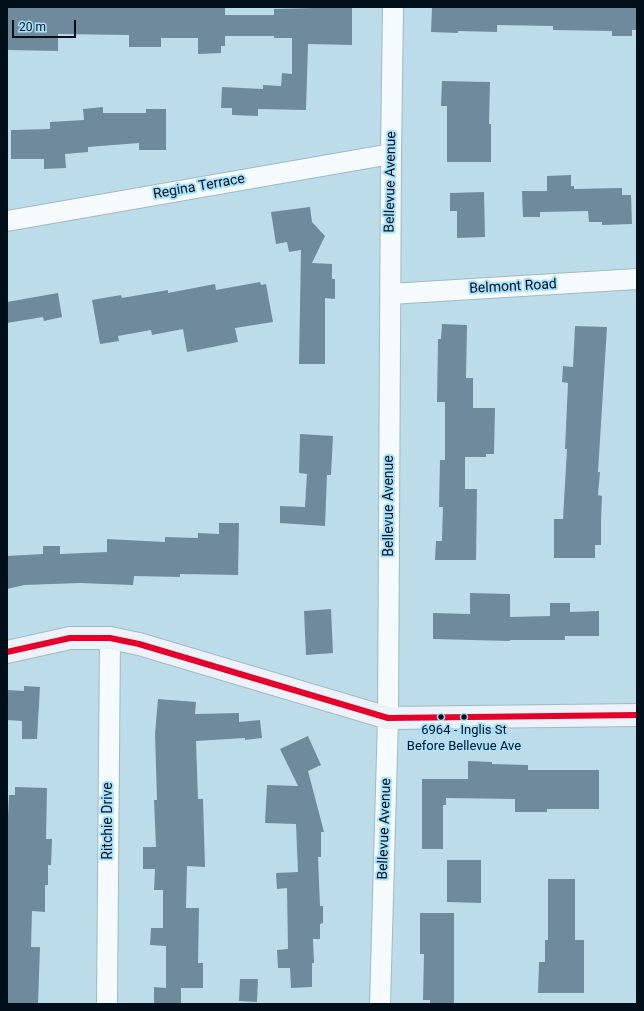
<!DOCTYPE html>
<html>
<head>
<meta charset="utf-8">
<style>
	body { margin:0 }
	#map { position:relative; width:644px; height:1011px; overflow:hidden; background:#bddcea; font-family:Roboto,sans-serif }
	canvas { display:block }
	.frame { position:absolute; inset:0; border:8px solid #000f19; pointer-events:none }
	.scale { position:absolute; left:12px; top:20px; width:64px; height:18px; box-sizing:border-box; border:2px solid #000f19; border-top:0; padding-left:5px; font-size:12px; line-height:14px; white-space:nowrap; color:#000f19; -webkit-text-stroke:3px #a9e2fe; paint-order:stroke }
</style>
</head>
<body>
<div id="map">
<canvas width="644" height="1011"></canvas>
<div class="frame"></div>
<div class="scale">20 m</div>
</div>
<script>
const ctx = document.querySelector('canvas').getContext('2d');
ctx.lineJoin = 'round';
function paint(path, color) { ctx.fillStyle = color; ctx.fill(path, 'evenodd'); }
const shape = rows => new Path2D(rows.map(r => 'M' + r).join(''));
function stroke(path, color, width, dash) { ctx.strokeStyle = color; ctx.lineWidth = width; ctx.lineCap = dash ? 'butt' : 'round'; ctx.setLineDash(dash || []); ctx.stroke(path); }
function label(font, color, halo, rows, align = 'center') {
  ctx.font = font + ' Roboto,sans-serif'; ctx.lineWidth = 4; ctx.setLineDash([]); ctx.textBaseline = 'middle'; ctx.strokeStyle = halo; ctx.fillStyle = color; for (const [text, x, y, turn = 0] of rows) {
    ctx.save(); ctx.translate(x, y); ctx.rotate((+turn || 0) * Math.PI / 180); ctx.textAlign = isNaN(turn) ? turn : align; if (halo) ctx.strokeText(text, 0, 0); ctx.fillText(text, 0, 0); ctx.restore();
  }
}
const building = shape([
	[7,7,225,7,225,15,274,15,274,9,352,7,352,45,308,44,306,110,258,109,258,116,232,115,232,108,221,108,222,87,263,89,263,85,281,86,282,73,292,74,292,38,274,38,274,36,225,36,225,46,221,46,221,53,198,54,198,38,161,38,161,47,129,47,129,35,58,34,58,51,7,50],
	[432,7,637,7,637,30,632,30,632,36,612,36,612,31,553,30,553,26,497,25,497,32,458,31,458,33,431,32],
	[442,81,490,82,489,124,491,124,491,162,447,162,447,106,441,106],
	[103,107,103,113,146,113,146,109,166,109,166,150,139,150,139,143,88,147,88,152,65,154,66,168,44,169,44,159,11,159,11,130,50,129,50,122,84,120,83,109],
	[571,175,571,186,574,186,574,189,622,188,622,195,631,195,632,224,602,225,602,222,589,222,588,211,540,212,540,217,523,217,522,191,547,191,547,176],
	[484,192,485,237,457,238,457,211,450,211,450,193],
	[310,207,312,222,325,236,312,263,332,264,332,279,335,279,335,299,325,298,325,364,299,364,301,250,289,252,287,242,276,244,271,212],
	[260,282,261,285,266,284,273,322,235,328,238,342,187,352,183,329,152,335,151,330,118,336,119,341,100,344,92,300,121,295,122,298,168,290,168,293,215,284,216,290],
	[58,293,62,317,44,321,43,317,7,323,7,302],
	[442,324,467,325,466,378,473,378,473,408,495,408,494,454,486,454,486,457,465,457,465,489,477,489,476,560,435,560,436,541,442,541,443,507,439,507,440,460,445,460,445,402,437,402,438,339,441,339],
	[575,326,607,327,598,472,600,472,598,495,602,496,601,522,601,545,595,545,595,558,554,558,554,519,563,519,567,449,565,449,568,383,562,382,563,366,573,367],
	[300,434,333,436,331,475,327,475,325,526,280,523,280,506,305,507,307,474,299,473],
	[219,523,239,523,238,575,180,574,180,577,134,576,133,585,80,583,24,585,7,589,7,556,43,554,43,546,60,546,60,554,107,552,107,539,165,542,165,537,198,538,198,533,219,534],
	[470,593,510,594,510,617,550,616,550,603,570,603,570,612,599,611,599,636,565,636,565,640,510,640,510,641,433,639,433,613,470,614],
	[331,609,333,653,306,655,304,611],
	[24,686,40,687,37,739,22,739,22,721,7,720,7,690,24,691],
	[158,699,196,702,195,714,239,713,239,722,260,720,262,738,245,740,245,738,196,741,198,799,203,799,205,867,187,866,186,908,199,908,198,963,203,963,203,988,179,988,181,988,181,1004,154,1004,154,987,166,988,166,946,150,945,151,928,163,928,163,890,154,890,155,869,143,869,143,847,156,847,154,800,157,800,155,734],
	[308,736,321,765,308,771,324,832,321,832,321,857,318,857,320,906,323,906,323,923,320,924,320,939,313,939,314,963,312,963,312,987,291,988,290,968,278,968,277,950,288,949,287,888,277,889,276,873,298,872,296,824,265,823,267,785,298,786,280,749],
	[468,761,492,762,492,764,528,765,528,770,599,770,599,809,547,809,547,812,515,812,515,799,446,798,446,805,443,805,443,849,422,849,422,779,468,779],
	[15,787,47,788,46,839,52,839,51,865,48,865,48,885,45,885,45,912,32,911,31,947,40,947,38,1004,7,1004,7,838,9,795,15,795],
	[447,860,481,860,481,903,447,902],
	[548,879,575,879,575,940,584,940,584,993,538,993,539,962,545,962,545,940,548,940],
	[420,913,454,913,454,1004,430,1004,430,1000,423,1000,424,954,420,954],
	[240,979,258,979,257,1002,239,1001]
]);
const street = shape([
	[7,221,391,154],
	[390,294,637,279],
	[107,1004,110,638],
	[380,1004,388,718,391,154,393,7]
]);
const secondary = shape([
	[7,652,70,638,110,638,139,644,388,718,637,715]
]);
const bus1 = shape([
	[7,652,70,638,110,638,139,644,388,718,637,715]
]);
const markers = [
	[441,717,3.5,"#000f19"],
	[464,717,3.5,"#000f19"]
];
const busNames = [
	["6964 - Inglis St",464,731],
	["Before Bellevue Ave",464,747]
];
const streetNames = [
	["Bellevue Avenue",391,182,-89],
	["Regina Terrace",199,187,-10],
	["Belmont Road",513,287,-3],
	["Bellevue Avenue",389,506,-90],
	["Ritchie Drive",108,821,-90],
	["Bellevue Avenue",385,829,-88]
];
paint(building, '#6f8b9b');
stroke(street, '#a0b9c4', 22);
stroke(secondary, '#a0b9c4', 24);
stroke(street, '#f5fafc', 20);
stroke(secondary, '#edf1f8', 22);
stroke(bus1, '#e4002b', 6);
for (const [x, y, r, color] of markers) { const dot = new Path2D(); dot.arc(x, y, r, 0, 2 * Math.PI); ctx.fillStyle = color; ctx.fill(dot); stroke(dot, '#a9e2fe', 1.5); }
label('13px', '#000f19', '#a9e2fe', busNames);
label('14px', '#000f19', '#a9e2fe', streetNames);
</script>
</body>
</html>
